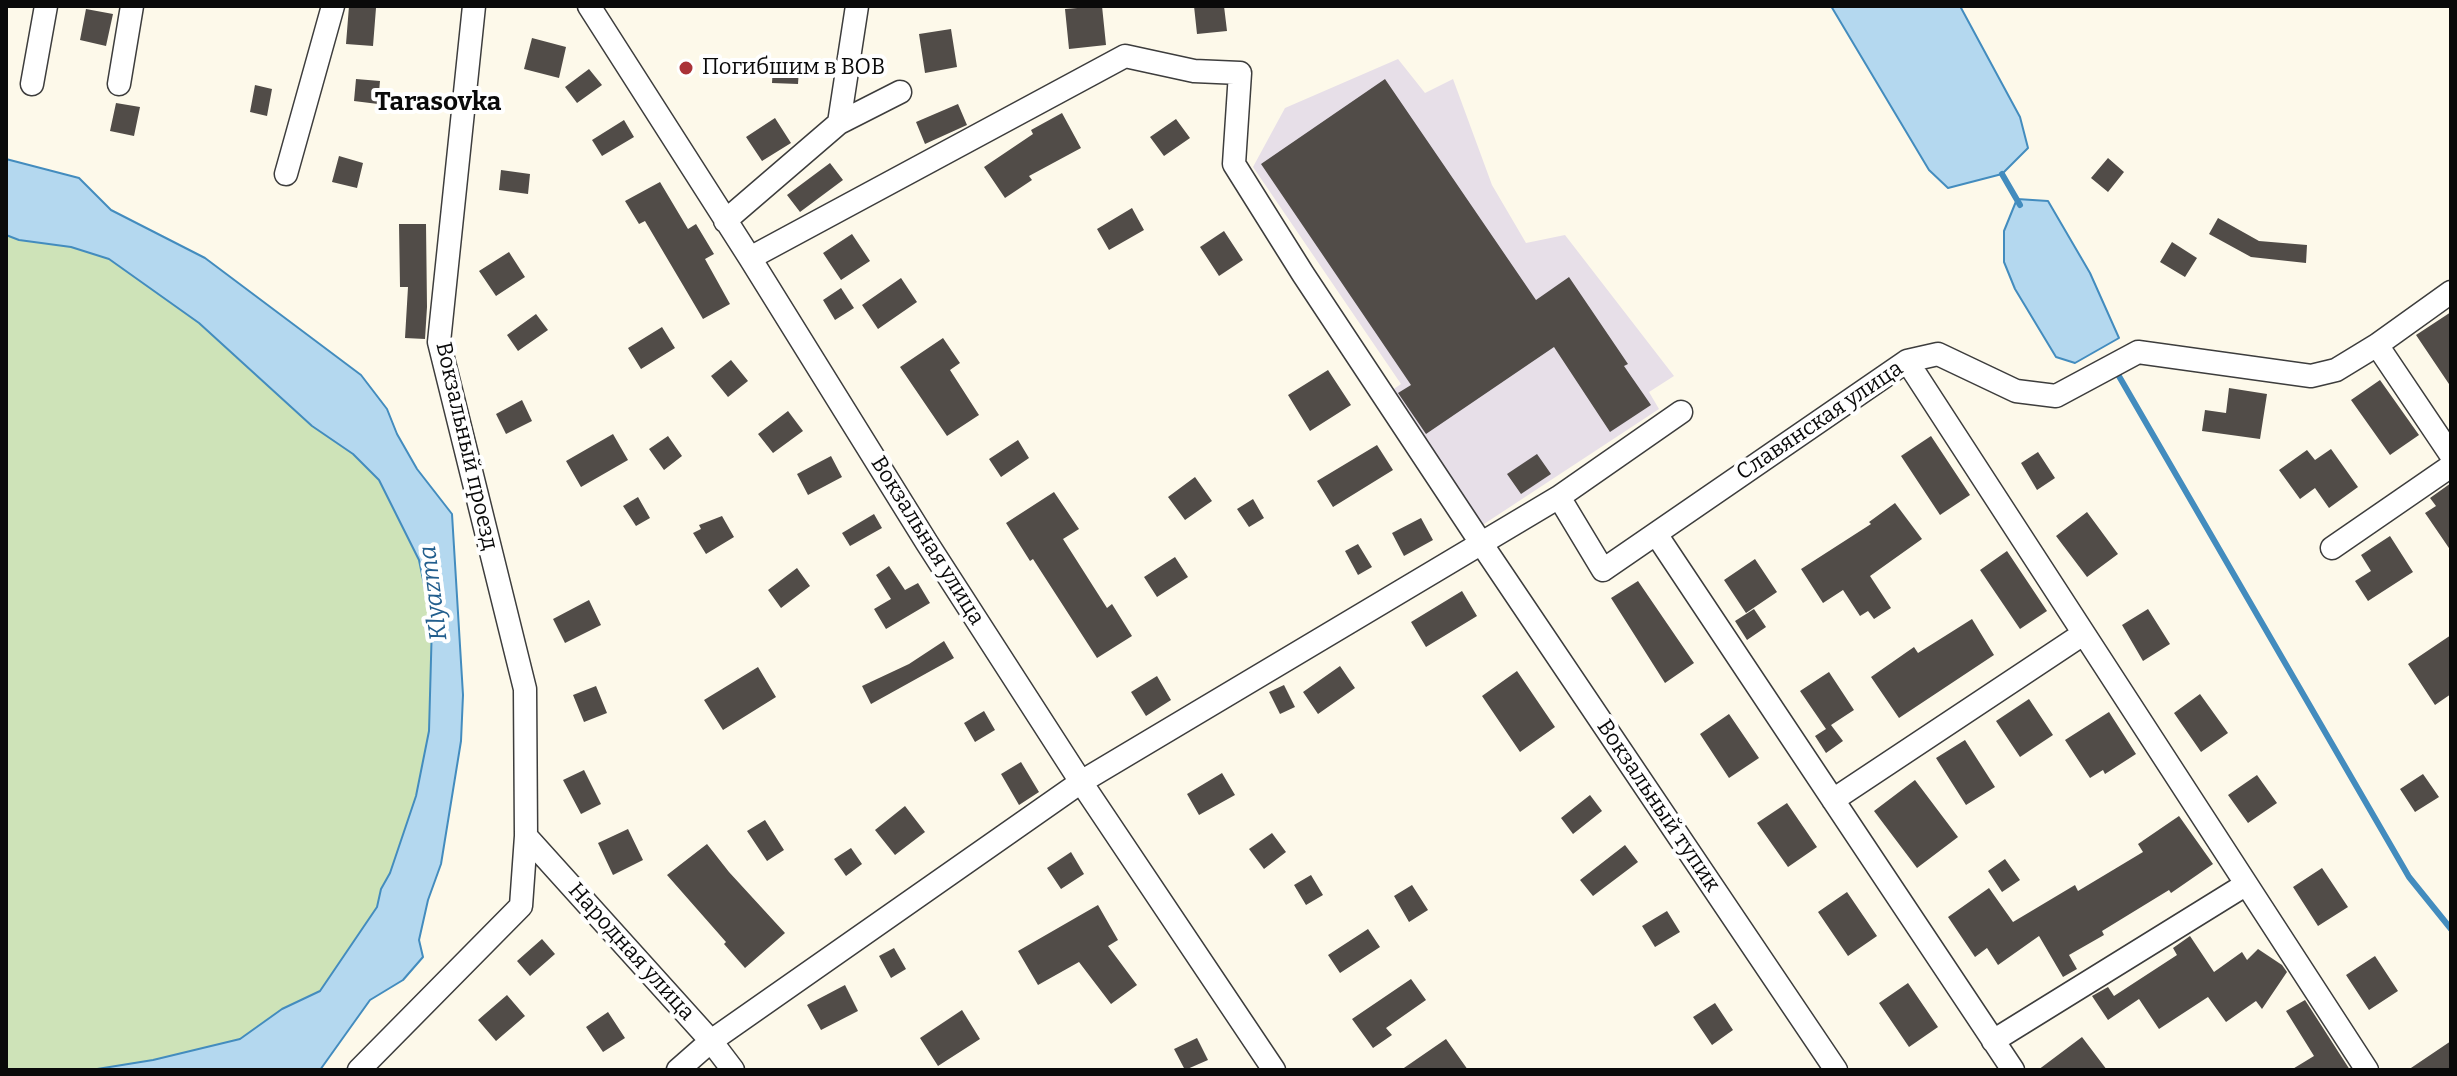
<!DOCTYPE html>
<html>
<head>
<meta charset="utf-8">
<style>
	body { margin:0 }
	#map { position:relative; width:2457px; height:1076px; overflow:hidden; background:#fdf9ea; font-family:Bitter,serif }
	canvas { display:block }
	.frame { position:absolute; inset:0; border:8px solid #0a0a0a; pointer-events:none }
</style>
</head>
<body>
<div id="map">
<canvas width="2457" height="1076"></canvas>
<div class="frame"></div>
</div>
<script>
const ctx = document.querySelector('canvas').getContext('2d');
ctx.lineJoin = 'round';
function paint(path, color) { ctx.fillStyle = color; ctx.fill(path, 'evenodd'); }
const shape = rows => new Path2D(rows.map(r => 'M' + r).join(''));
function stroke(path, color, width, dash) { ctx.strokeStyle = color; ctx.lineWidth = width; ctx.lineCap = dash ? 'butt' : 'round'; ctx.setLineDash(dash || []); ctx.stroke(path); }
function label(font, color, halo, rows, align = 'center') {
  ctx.font = font + ' Bitter,serif'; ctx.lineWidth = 8; ctx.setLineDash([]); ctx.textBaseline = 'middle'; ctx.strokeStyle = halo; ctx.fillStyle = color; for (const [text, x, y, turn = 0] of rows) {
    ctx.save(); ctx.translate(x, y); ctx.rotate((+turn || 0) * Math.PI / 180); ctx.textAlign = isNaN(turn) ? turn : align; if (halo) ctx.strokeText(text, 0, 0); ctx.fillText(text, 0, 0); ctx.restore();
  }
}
const industrial = shape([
	[1398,59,1425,93,1453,79,1492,185,1526,243,1565,235,1674,376,1649,392,1659,409,1481,526,1388,393,1401,384,1253,167,1285,108]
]);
const green = shape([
	[6,235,19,240,71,247,109,259,199,323,312,426,353,454,379,480,419,560,432,623,429,731,416,796,390,873,381,889,377,907,320,991,282,1009,240,1039,153,1060,91,1070,6,1070]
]);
const water = shape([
	[1831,6,1960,6,2020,117,2028,148,2002,174,1948,188,1929,170,1831,6],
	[6,159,79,178,111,210,205,258,361,375,387,409,397,434,417,469,452,514,463,695,461,741,441,864,428,900,419,940,423,957,403,980,370,1000,320,1070,91,1070,153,1060,240,1039,282,1009,320,991,377,907,381,889,390,873,416,796,429,731,432,623,419,560,379,480,353,454,312,426,199,323,109,259,71,247,19,240,6,235,6,159],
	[2017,199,2048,201,2090,273,2119,338,2075,363,2056,357,2015,289,2004,262,2004,231,2017,199]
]);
const stream = shape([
	[2002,174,2020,205],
	[2116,371,2409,877,2451,929]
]);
const building = shape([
	[349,6,376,8,373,46,346,44],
	[1102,6,1106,45,1069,49,1065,9],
	[1194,6,1224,6,1227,31,1197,34],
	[86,9,113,14,106,46,80,40],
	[951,29,957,67,925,73,919,34],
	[532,38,566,47,559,78,524,69],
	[773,66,799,68,798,84,772,83],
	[589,69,602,85,577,103,565,87],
	[356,79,380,81,378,104,354,101],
	[1385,79,1536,300,1569,277,1628,364,1624,366,1651,405,1610,432,1554,347,1426,434,1398,393,1411,385,1261,164],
	[255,85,272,89,267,116,250,112],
	[116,103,140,107,134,136,110,131],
	[958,104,967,125,925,144,916,122],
	[1062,113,1081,148,1029,176,1032,180,1005,198,984,167,1033,134,1031,130],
	[775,118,791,143,762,161,746,137],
	[1176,119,1190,138,1164,156,1150,137],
	[624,120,634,137,602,156,592,140],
	[339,156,363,163,357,188,332,182],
	[2108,158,2124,172,2108,192,2091,178],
	[830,163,843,180,800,212,787,195],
	[501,170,530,174,528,194,499,190],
	[660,182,688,229,696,224,714,254,705,259,730,304,703,319,645,221,639,224,625,201],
	[1132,208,1144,230,1109,250,1097,229],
	[2218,218,2259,241,2307,245,2306,263,2251,257,2209,234],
	[399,224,426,224,427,307,425,339,405,338,408,287,400,287],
	[1224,231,1243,260,1219,276,1200,247],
	[852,234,870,261,841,280,823,253],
	[2172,242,2197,258,2185,277,2160,262],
	[509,252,525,277,496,296,479,271],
	[901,278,917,302,878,329,862,305],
	[841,288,854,308,835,320,823,300],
	[2451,312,2451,387,2416,335],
	[536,314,548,330,518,351,507,335],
	[662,327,675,348,641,369,628,348],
	[943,338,960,363,950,370,979,415,947,436,900,367],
	[731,360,748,381,728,397,711,376],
	[1328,370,1351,405,1310,431,1288,395],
	[2380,380,2419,435,2390,455,2351,400],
	[2229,388,2267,394,2260,439,2202,431,2205,410,2226,413],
	[522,400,532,421,506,434,496,414],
	[788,411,803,431,773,453,758,434],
	[613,434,628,460,581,487,566,461],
	[668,436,682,456,664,470,649,449],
	[1931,436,1970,495,1940,515,1901,456],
	[1018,440,1029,458,1001,477,989,459],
	[1377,445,1393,470,1333,507,1317,481],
	[2331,449,2358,487,2329,508,2315,488,2300,499,2279,470,2307,450,2315,460],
	[2038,452,2055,478,2037,490,2021,463],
	[1537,454,1551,474,1521,494,1507,474],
	[831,456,842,477,808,495,797,474],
	[1195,477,1212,501,1185,520,1168,497],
	[2451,483,2451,551,2425,513,2436,506,2430,498],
	[1054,492,1079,529,1063,539,1107,608,1112,604,1132,636,1097,658,1033,559,1030,561,1006,523],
	[638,497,650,518,636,526,623,506],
	[1253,499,1264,518,1249,527,1237,509],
	[1895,503,1922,539,1870,576,1891,608,1874,619,1868,611,1860,616,1843,590,1823,603,1801,569,1871,524,1869,522],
	[2087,512,2118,554,2087,577,2056,536],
	[874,514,882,528,850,546,842,533],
	[722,516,734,537,706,554,693,533,701,529,699,525],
	[1421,518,1433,540,1404,556,1392,533],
	[2390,536,2413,572,2368,601,2355,581,2371,571,2361,555],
	[1358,544,1372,567,1358,575,1345,551],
	[2007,551,2047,611,2020,629,1980,570],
	[1175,557,1188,577,1157,597,1144,577],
	[1755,559,1777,592,1746,613,1724,580],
	[889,566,905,590,918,583,930,603,886,629,874,609,891,599,876,575],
	[797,568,810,586,781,608,768,590],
	[1638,581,1694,663,1665,683,1611,598],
	[1462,591,1477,616,1426,647,1411,622],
	[589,600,601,625,565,643,553,619],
	[1754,609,1766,627,1747,640,1735,621],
	[2148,609,2170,644,2143,661,2122,625],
	[1972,619,1994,655,1899,718,1871,677,1914,647,1918,653],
	[2451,635,2451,694,2435,705,2408,664],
	[944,641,954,658,871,704,862,686,909,664],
	[1340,666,1355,688,1318,714,1303,692],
	[758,667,776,697,723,730,704,700],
	[1517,671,1555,727,1520,752,1482,696],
	[1829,672,1854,710,1831,725,1843,741,1826,753,1815,736,1826,729,1800,691],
	[1157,676,1171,700,1146,716,1131,692],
	[1284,685,1295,707,1280,714,1269,692],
	[596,686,607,713,584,722,573,695],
	[2200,694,2228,733,2201,752,2174,713],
	[2029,699,2053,735,2020,757,1996,721],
	[984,711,995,730,975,742,964,723],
	[2109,712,2136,754,2105,774,2103,770,2090,778,2065,740],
	[1729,714,1759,758,1729,778,1700,734],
	[1965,740,1995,787,1966,805,1936,758],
	[1021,762,1039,792,1019,805,1001,774],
	[584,770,601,804,581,814,563,780],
	[1222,773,1235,795,1199,815,1187,794],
	[2423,774,2439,797,2415,812,2400,789],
	[2257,775,2277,803,2248,823,2228,795],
	[1915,780,1958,837,1917,868,1874,811],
	[1590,795,1602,811,1573,834,1561,818],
	[1787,803,1817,847,1788,867,1757,823],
	[905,806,925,832,895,855,875,830],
	[2179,816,2213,864,2171,893,2169,890,2102,931,2104,935,2069,955,2077,969,2063,977,2039,936,1998,965,1987,948,1975,957,1948,917,1989,888,2013,922,2075,885,2078,891,2143,852,2138,844],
	[765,820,784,850,767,861,747,831],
	[628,829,643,860,613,875,598,843],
	[1272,833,1286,852,1264,869,1249,849],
	[707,844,729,872,785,933,745,968,724,944,726,942,667,875],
	[1625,845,1638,862,1593,896,1580,880],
	[851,848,862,864,846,876,834,859],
	[1071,852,1084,874,1061,889,1047,868],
	[2005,859,2020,880,2002,892,1988,871],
	[2322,868,2348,907,2318,926,2293,887],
	[1311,875,1323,895,1306,905,1294,885],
	[1412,885,1428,910,1409,922,1394,896],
	[1847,892,1877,936,1848,956,1818,912],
	[1098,905,1118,940,1108,946,1137,985,1111,1004,1079,962,1038,985,1018,951],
	[1667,911,1680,932,1655,947,1642,926],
	[1368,929,1380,947,1340,973,1328,955],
	[2190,936,2214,972,2242,952,2247,960,2258,949,2282,965,2287,972,2262,1009,2256,1001,2226,1022,2208,997,2159,1029,2139,999,2108,1020,2092,996,2108,987,2114,996,2177,955,2173,948],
	[542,939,555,954,530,976,517,961],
	[894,948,906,969,891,978,879,956],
	[2375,956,2398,991,2369,1010,2346,975],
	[1411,979,1426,1000,1386,1028,1392,1035,1373,1048,1352,1019],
	[1908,983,1938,1027,1909,1047,1879,1003],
	[845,985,858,1011,821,1030,807,1005],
	[507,995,525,1016,496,1041,478,1020],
	[2305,1000,2350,1070,2291,1070,2314,1056,2286,1011],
	[1715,1003,1733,1030,1712,1045,1693,1017],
	[962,1010,980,1039,938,1066,920,1038],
	[608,1012,625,1038,603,1052,586,1027],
	[2082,1037,2107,1070,2038,1070],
	[1197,1038,1208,1060,1185,1070,1174,1049],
	[1446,1039,1468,1070,1401,1070],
	[2451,1041,2451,1070,2408,1070]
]);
const minor = shape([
	[589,6,750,258,927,543,1081,782,1274,1070],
	[32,84,46,6],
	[119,84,132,6],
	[839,123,857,6],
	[286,174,333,6],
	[725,221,839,123,900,92],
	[750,258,1125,56,1194,71,1240,73,1234,164,1303,274,1481,543,1836,1070],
	[2377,345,2451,455],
	[1907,361,2367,1070],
	[1559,497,1603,570,1907,361,1938,354,2016,391,2056,396,2138,352,2311,376,2336,370,2377,345,2451,292],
	[1656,534,2013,1070],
	[2332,548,2451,466],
	[1833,800,2083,634],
	[526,836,711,1041,733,1070],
	[1993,1041,2245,885],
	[359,1070,521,906,526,836,525,689,439,342,474,6],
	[678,1070,711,1041,1081,782,1559,497,1681,412]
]);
const markers = [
	[686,68,8,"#aa3237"]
];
const poiNames = [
	["Погибшим в ВОВ",702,68]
];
const streetNames = [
	["Славянская улица",1820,421,-34],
	["Вокзальный проезд",466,446,77],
	["Вокзальная улица",927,541,58],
	["Вокзальный тупик",1658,806,56],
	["Народная улица",631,952,48]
];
const waterNames = [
	["Klyazma",434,593,-97]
];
const quarterNames = [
	["Tarasovka",438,103]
];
paint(industrial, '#e7dfe8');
paint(green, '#cee3b8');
paint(water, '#b4d8ef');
stroke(water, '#438cbe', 2);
stroke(stream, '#438cbe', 6);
paint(building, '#514c48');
stroke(minor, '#3d3d3d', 25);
stroke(minor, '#fff', 22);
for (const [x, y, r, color] of markers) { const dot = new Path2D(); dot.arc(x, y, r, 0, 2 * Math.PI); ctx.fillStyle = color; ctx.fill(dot); stroke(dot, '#fff', 3); }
label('22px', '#0a0a0a', '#fff', poiNames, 'left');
label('22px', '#0a0a0a', '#fff', streetNames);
label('italic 24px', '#225e8d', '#fff', waterNames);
label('bold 26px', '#0a0a0a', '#fff', quarterNames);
</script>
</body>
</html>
